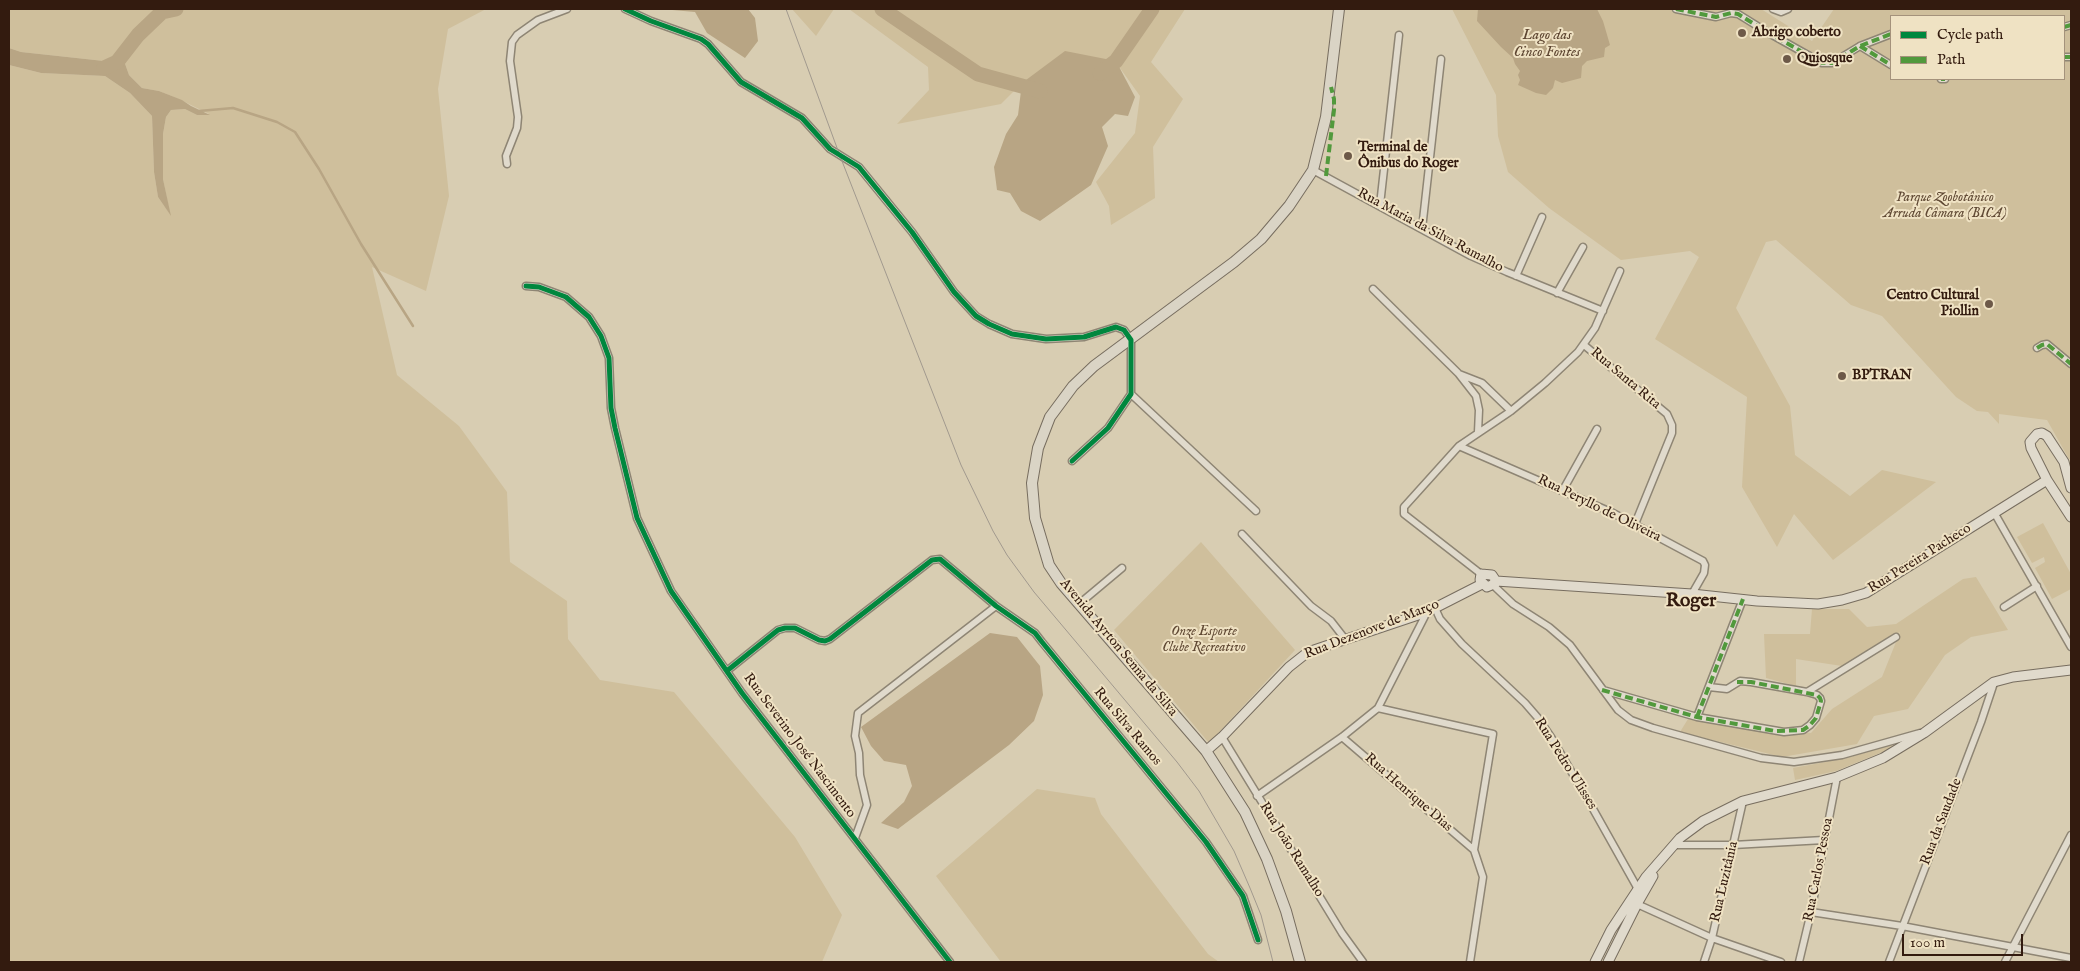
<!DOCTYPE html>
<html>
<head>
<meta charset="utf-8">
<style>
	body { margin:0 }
	#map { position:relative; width:2080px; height:971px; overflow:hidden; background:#d8cdb2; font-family:"IM FELL English",serif }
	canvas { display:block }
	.frame { position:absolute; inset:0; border:10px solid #331b0f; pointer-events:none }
	.legend { position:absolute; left:1890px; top:15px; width:175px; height:65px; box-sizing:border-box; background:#efe2c3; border:1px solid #a4927b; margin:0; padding:6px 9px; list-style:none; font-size:15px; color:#331b0f }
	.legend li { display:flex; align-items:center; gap:10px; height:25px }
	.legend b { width:25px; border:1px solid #a4927b }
	.scale { position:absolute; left:1902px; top:934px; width:121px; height:22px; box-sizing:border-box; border:2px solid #331b0f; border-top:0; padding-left:6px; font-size:15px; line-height:18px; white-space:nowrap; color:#331b0f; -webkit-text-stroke:4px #efe2c3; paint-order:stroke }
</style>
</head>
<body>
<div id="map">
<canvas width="2080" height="971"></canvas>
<div class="frame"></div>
<ul class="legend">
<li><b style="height:6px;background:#00873e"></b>Cycle path</li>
<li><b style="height:6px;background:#51993c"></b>Path</li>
</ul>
<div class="scale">100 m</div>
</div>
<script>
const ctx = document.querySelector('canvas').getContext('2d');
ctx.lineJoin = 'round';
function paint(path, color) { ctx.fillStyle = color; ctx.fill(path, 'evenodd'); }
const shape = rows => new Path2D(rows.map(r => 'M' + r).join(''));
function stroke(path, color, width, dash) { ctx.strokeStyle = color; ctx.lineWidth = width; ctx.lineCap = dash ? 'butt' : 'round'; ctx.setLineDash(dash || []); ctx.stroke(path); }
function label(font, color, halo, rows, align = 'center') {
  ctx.font = font + ' "IM FELL English",serif'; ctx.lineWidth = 4; ctx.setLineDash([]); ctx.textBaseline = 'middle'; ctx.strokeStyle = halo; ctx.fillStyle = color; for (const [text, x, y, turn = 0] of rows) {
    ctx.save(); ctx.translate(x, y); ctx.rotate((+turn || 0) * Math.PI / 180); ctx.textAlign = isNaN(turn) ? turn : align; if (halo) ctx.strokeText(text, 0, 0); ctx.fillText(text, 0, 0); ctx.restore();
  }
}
const green = shape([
	[9,9,486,9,448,29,438,89,449,196,426,291,372,267,397,375,459,426,507,492,510,562,567,601,568,639,600,680,674,692,795,837,842,915,822,962,9,962,9,65,41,73,105,76,130,93,152,116,154,172,158,197,170,214,163,179,163,134,166,117,171,110,185,109,197,115,209,114,181,100,159,91,142,88,129,75,123,58,104,61,21,52,9,48],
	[792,9,834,9,816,36],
	[849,9,1185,9,1151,62,1183,99,1153,147,1155,198,1111,225,1109,206,1096,182,1135,133,1140,96,1115,61,1022,83,1001,104,897,124,929,90,928,67],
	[1452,9,1761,9,1812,41,1834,9,2071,9,2071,459,2069,459,2047,420,1999,414,1999,424,1988,412,1977,411,1956,397,1882,316,1851,305,1776,240,1766,242,1736,308,1790,406,1795,455,1850,496,1882,470,1936,482,1833,560,1794,514,1777,547,1742,487,1747,397,1655,339,1699,257,1690,251,1621,260,1549,208,1508,172,1498,136,1496,95],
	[1891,16,2064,16,2064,79,1891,79],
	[2043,523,2071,574,2071,589,2052,599,2035,568,2045,562,2044,557,2032,563,2017,537],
	[1201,542,1295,650,1209,743,1114,630],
	[1976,577,2008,630,1971,637,1945,655,1908,709,1874,716,1857,744,1782,757,1680,732,1688,719,1811,733,1832,709,1882,677,1900,632,1842,666,1796,659,1796,686,1766,678,1764,634,1810,634,1812,609,1849,609,1867,627,1896,624,1963,579],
	[1894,744,1885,751,1836,771,1795,780,1793,768,1847,758],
	[1037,789,1095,798,1101,814,1208,954,1219,962,1001,962,936,876]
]);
const water = shape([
	[661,9,748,9,755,18,758,41,745,58,707,33,695,12],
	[1478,9,1597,9,1603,21,1610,45,1605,48,1604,57,1587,61,1582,66,1581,78,1562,83,1555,80,1553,88,1546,95,1536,93,1518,85,1520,80,1518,75,1520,71,1515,64,1513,58,1501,47,1477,21],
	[9,48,21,52,104,61,123,58,129,75,142,88,159,91,182,100,191,106,210,115,197,115,185,109,171,110,166,117,163,134,163,179,171,216,158,197,154,172,152,116,130,93,105,76,41,73,9,65],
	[1065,51,1116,61,1135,97,1128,116,1115,114,1102,127,1108,146,1091,185,1040,221,1021,211,1010,193,997,190,994,167,1006,134,1018,115,1022,83],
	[990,633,1017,637,1040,666,1043,695,1034,721,1009,745,898,829,881,823,904,802,912,786,906,765,884,761,871,746,861,727]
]);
const stream = shape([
	[199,111,233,108,277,122,295,132,319,169,361,244,413,326]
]);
const river = shape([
	[882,9,978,74,1040,91],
	[104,68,117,62,138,35,162,12,176,9],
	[1100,73,1116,61,1152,9]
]);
const street = shape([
	[625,9,651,21,701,39,708,44,741,82,802,118,830,149,859,167,912,232,954,292,976,316,989,324,1012,334,1046,339,1084,337,1116,327,1124,330,1131,340,1131,394,1108,428,1072,461],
	[1676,9,1716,17,1731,13,1738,14,1767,32,1822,63,1832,63,1860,46,1891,34],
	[1773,9,1781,12,1788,9],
	[2064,27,2071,25],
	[1860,46,1891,65],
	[2064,57,2071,57],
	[1941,79,1945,79],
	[507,164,506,156,517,128,518,117,510,61,512,42,517,35,538,20,567,9],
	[1313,170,1471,256,1507,272,1603,311],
	[1380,205,1399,35],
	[1422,229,1441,59],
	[1516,276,1542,217],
	[526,286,539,287,566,297,589,317,601,336,609,358,611,408,615,428,637,518,671,591,742,693,950,962],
	[1373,289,1458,373,1476,396,1479,410,1478,432],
	[1557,293,1583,247],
	[1584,345,1667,414,1672,425,1672,433,1635,524],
	[2037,348,2042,345,2047,344,2071,364],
	[1459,374,1482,383,1511,411],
	[1131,394,1256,511],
	[1459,446,1613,513,1703,561,1705,565,1704,573,1692,594],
	[1563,490,1597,429],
	[1995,514,2071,647],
	[1242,534,1311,606,1331,621,1345,639],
	[1481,574,1404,514,1404,507,1459,446,1511,411,1545,383,1578,352,1595,328,1620,271],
	[1493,585,1513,604,1549,627,1570,645,1618,710,1631,720,1653,728,1761,758,1794,762,1842,755,1920,733],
	[1079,604,1122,568],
	[2004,607,2037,586],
	[1435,608,1440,619,1462,644,1525,703,1538,718,1551,737,1588,800,1638,889],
	[728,670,778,630,785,628,795,628,819,640,825,641,830,639,932,560,940,559,996,606,1035,633,1042,642,1206,842,1243,896,1258,940],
	[1603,690,1697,717,1784,732,1803,730,1810,725,1816,718,1821,701,1820,698,1817,695,1807,692,1751,682,1740,681,1727,689,1709,687],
	[1807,692,1896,637],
	[1378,708,1493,734,1474,850,1483,877,1470,962],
	[1697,717,1743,599],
	[1222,737,1342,933,1363,962],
	[1342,737,1474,850],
	[1257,796,1342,737,1378,708,1427,612],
	[855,838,867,805,860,775,859,753,855,736,858,713,996,606],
	[1674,845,1733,845,1824,840],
	[1637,904,1712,938,1781,962],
	[1811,912,1902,926,2071,958],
	[1704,962,1712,938,1743,801],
	[1799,962,1811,912,1837,777],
	[1889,962,1981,722,1994,683],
	[2005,962,2071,835]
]);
const secondary = shape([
	[2071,488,2064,462,2047,436,2042,433,2037,434,2030,442,2031,448,2047,480,2071,517],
	[1481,574,1492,575,1496,581,1496,583,1487,587,1480,580,1481,574],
	[1496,581,1692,594,1757,601,1818,604,1842,600,1866,593,2047,480],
	[1206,751,1222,737,1289,667,1308,652,1427,612,1482,584],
	[1595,962,1611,930,1646,877,1680,838,1703,821,1743,801,1837,777,1883,758,1924,733,1994,682,2013,677,2071,670],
	[1608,962,1637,904,1653,876]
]);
const primary = shape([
	[1300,962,1286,911,1267,859,1245,812,1206,751,1061,583,1049,565,1035,518,1032,483,1038,448,1050,417,1073,386,1094,366,1234,262,1261,239,1289,206,1313,170,1326,117,1339,9]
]);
const tram = shape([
	[786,9,840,156,961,465,993,531,1007,555,1034,592,1177,762,1199,791,1234,851,1250,888,1261,915,1273,962]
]);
const quiet = shape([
	[1676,9,1716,17,1731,13,1738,14,1767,32,1822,63,1832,63,1860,46,1891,34],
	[2064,27,2071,25],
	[1860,46,1891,65],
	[2064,57,2071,57],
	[1941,79,1945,79],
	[1326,176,1334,110,1334,99,1331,87],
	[2037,348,2042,345,2047,344,2071,364],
	[1602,690,1697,717,1775,731,1803,730,1810,725,1816,718,1821,701,1820,698,1817,695,1751,682,1737,682],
	[1697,717,1743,599]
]);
const cycleway = shape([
	[625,9,651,21,701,39,708,44,741,82,802,118,830,149,859,167,912,232,954,292,976,316,989,324,1012,334,1046,339,1084,337,1116,327,1124,330,1131,340,1131,394,1108,428,1072,461],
	[526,286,539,287,566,297,589,317,601,336,609,358,611,408,615,428,637,518,671,591,742,693,950,962],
	[728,670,778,630,785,628,795,628,819,640,825,641,830,639,932,560,940,559,996,606,1035,633,1042,642,1206,842,1243,896,1258,940]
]);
const markers = [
	[1742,33,5,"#6d5948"],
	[1787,59,5,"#6d5948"],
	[1348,156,5,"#6d5948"],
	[1989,304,5,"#6d5948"],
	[1842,376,5,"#6d5948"]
];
const poiNames = [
	["Abrigo coberto",1752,33],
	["Quiosque",1797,59],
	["Terminal de",1358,148],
	["Ônibus do Roger",1358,164],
	["Centro Cultural",1979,296,"right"],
	["Piollin",1979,312,"right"],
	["BPTRAN",1852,376]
];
const parkNames = [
	["Parque Zoobotânico",1945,198],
	["Arruda Câmara (BICA)",1945,214],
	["Onze Esporte",1204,632],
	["Clube Recreativo",1204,648]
];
const streetNames = [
	["Rua Maria da Silva Ramalho",1430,231,28],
	["Rua Santa Rita",1625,379,40],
	["Rua Peryllo de Oliveira",1599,509,26],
	["Rua Pereira Pacheco",1920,559,-32],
	["Rua Dezenove de Março",1372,630,-21],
	["Avenida Ayrton Senna da Silva",1118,648,50],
	["Rua Silva Ramos",1127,727,50],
	["Rua Severino José Nascimento",799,746,53],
	["Rua Pedro Ulisses",1565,764,58],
	["Rua Henrique Dias",1408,793,41],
	["Rua da Saudade",1942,822,-69],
	["Rua João Ramalho",1291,850,58],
	["Rua Carlos Pessoa",1819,870,-79],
	["Rua Luzitânia",1725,882,-77]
];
const waterNames = [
	["Lago das",1547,36],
	["Cinco Fontes",1547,53]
];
const districtNames = [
	["Roger",1691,602]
];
paint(green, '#cfbf9c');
paint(water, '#b8a584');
stroke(stream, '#b8a584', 2.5);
stroke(river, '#b8a584', 15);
stroke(street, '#8e8574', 9);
stroke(secondary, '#776d5f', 11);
stroke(primary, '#776d5f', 12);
stroke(street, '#e0dacc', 6);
stroke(secondary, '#e0dacc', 9);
stroke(primary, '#dad4c5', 10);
stroke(tram, '#a1998e', 1);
stroke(quiet, '#51993c', 4, [8, 4]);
stroke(cycleway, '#00873e', 5);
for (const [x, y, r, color] of markers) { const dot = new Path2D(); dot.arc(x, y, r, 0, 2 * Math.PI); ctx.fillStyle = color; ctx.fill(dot); stroke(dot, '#efe2c3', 2); }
label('bold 14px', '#331b0f', '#efe2c3', poiNames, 'left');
label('italic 14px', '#604934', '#efe2c3', parkNames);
label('14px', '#331b0f', '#efe2c3', streetNames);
label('italic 15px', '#5d4531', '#efe2c3', waterNames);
label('bold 19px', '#331b0f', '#efe2c3', districtNames);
</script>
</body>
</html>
